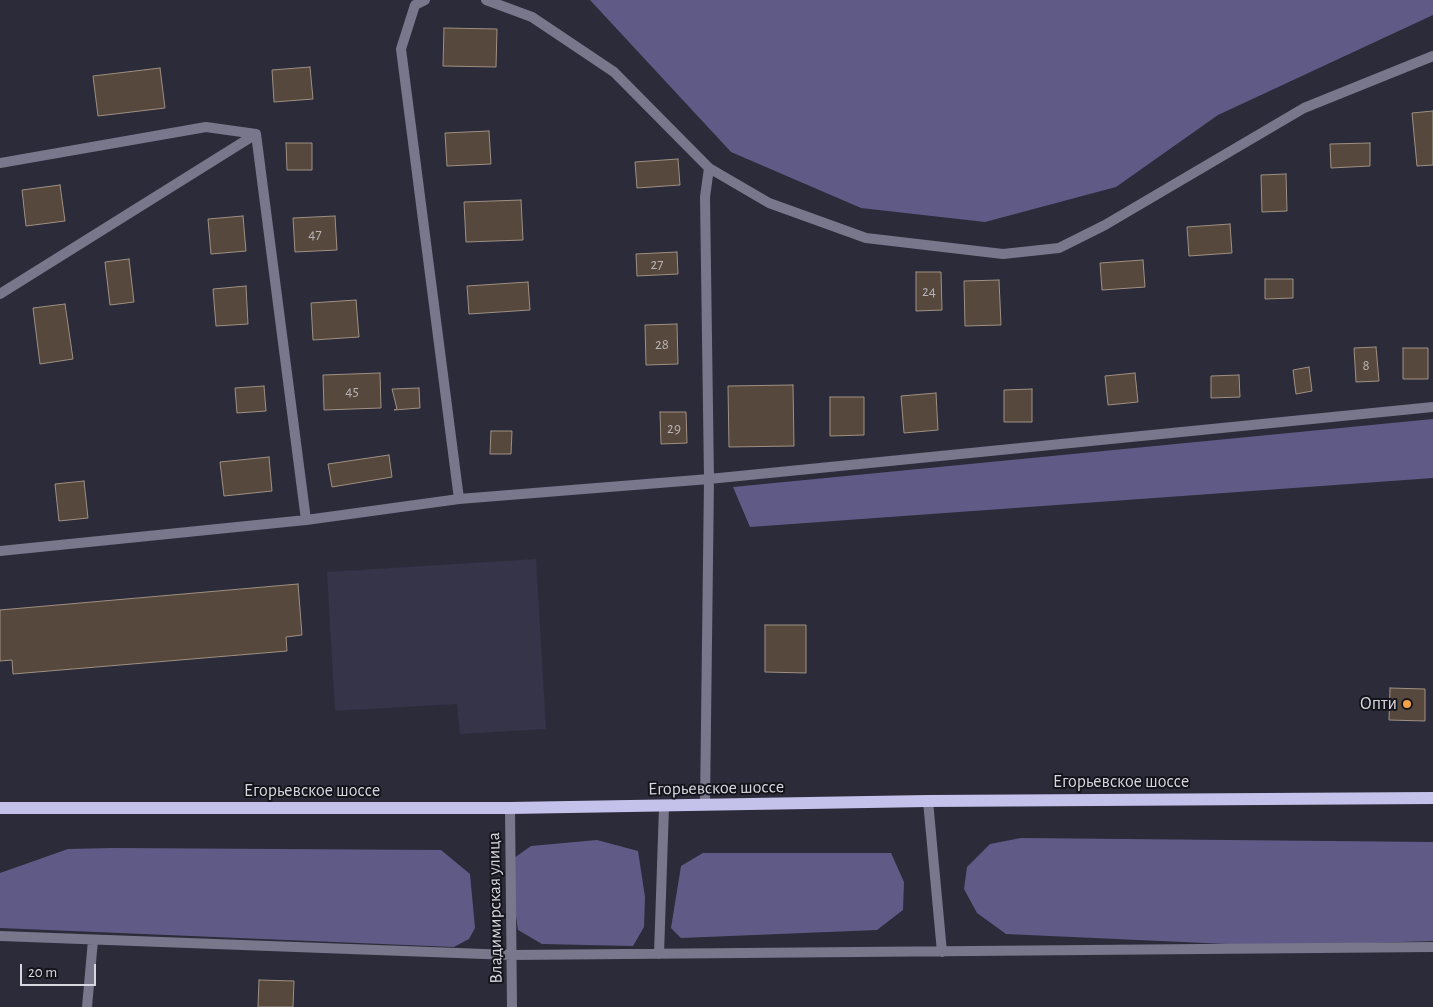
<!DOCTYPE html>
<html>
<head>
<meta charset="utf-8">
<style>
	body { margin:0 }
	#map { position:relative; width:1433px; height:1007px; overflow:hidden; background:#2c2b3a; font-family:"Alegreya Sans",sans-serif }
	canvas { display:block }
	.scale { position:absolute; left:20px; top:964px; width:76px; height:22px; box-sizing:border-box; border:2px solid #d7d7e1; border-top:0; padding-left:6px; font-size:15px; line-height:18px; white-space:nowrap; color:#d7d7e1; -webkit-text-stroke:4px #15141b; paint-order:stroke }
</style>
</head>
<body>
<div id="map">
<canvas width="1433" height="1007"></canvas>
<div class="scale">20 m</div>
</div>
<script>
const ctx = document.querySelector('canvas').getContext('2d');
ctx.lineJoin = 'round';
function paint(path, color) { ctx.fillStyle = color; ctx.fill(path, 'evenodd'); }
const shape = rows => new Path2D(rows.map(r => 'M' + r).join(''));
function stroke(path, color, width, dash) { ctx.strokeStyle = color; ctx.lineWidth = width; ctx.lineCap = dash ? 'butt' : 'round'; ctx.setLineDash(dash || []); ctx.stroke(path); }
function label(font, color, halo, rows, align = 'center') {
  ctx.font = font + ' "Alegreya Sans",sans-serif'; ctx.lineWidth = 4; ctx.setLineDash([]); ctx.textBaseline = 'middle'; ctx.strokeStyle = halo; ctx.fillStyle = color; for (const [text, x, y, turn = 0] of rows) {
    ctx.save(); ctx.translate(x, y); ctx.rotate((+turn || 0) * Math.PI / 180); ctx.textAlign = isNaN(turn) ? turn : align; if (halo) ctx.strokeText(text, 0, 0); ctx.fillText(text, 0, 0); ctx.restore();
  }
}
const built = shape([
	[536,559,546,729,460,734,457,704,335,711,327,572]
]);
const forest = shape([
	[590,0,1433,0,1433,15,1218,115,1116,187,985,222,861,208,731,152],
	[1433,419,1433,478,750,527,733,487],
	[1021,838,1433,842,1433,941,1271,946,1006,934,977,913,964,889,967,867,990,844],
	[597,840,638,851,645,897,644,927,633,946,542,944,518,930,513,895,514,858,531,846],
	[113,848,441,850,470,874,475,928,469,939,454,947,0,928,0,873,68,849],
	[703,853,891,853,904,882,903,910,877,930,681,938,671,928,681,866]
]);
const building = shape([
	[444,28,497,29,496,67,443,66,444,28],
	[310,67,313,99,274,102,272,70,310,67],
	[160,68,165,108,98,116,93,76,160,68],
	[1433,111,1433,165,1417,166,1412,113,1433,111],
	[489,131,491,164,447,166,445,133,489,131],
	[286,143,312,143,312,170,287,170,286,143],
	[1370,143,1370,166,1331,168,1330,144,1370,143],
	[678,159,680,185,637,188,635,162,678,159],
	[1286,174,1287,211,1262,212,1261,175,1286,174],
	[60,185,65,221,26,226,22,190,60,185],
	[521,200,523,240,466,242,464,202,521,200],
	[243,216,246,251,211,254,208,219,243,216],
	[335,216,337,250,295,252,293,218,335,216],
	[1230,224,1232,253,1189,256,1187,227,1230,224],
	[677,252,678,274,637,276,636,254,677,252],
	[129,259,134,302,110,305,105,262,129,259],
	[1143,260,1145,287,1102,290,1100,263,1143,260],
	[916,272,941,272,942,310,916,311,916,272],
	[1265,279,1293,279,1293,298,1265,299,1265,279],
	[999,280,1001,325,965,326,964,281,999,280],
	[528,282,530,310,469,314,467,286,528,282],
	[246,286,248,324,216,326,213,289,246,286],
	[356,300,359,337,313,340,311,303,356,300],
	[65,304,73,359,40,364,33,308,65,304],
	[677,324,678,364,646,365,645,325,677,324],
	[1376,347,1379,381,1356,382,1354,348,1376,347],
	[1403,348,1428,348,1428,379,1403,379,1403,348],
	[1309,367,1312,391,1296,394,1293,370,1309,367],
	[380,373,381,408,324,410,323,375,380,373],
	[1135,373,1138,402,1108,405,1105,376,1135,373],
	[1239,375,1240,397,1211,398,1211,376,1239,375],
	[793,385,794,446,729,447,728,386,793,385],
	[264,386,266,411,237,413,235,388,264,386],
	[419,388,420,408,394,410,397,409,392,389,419,388],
	[1032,389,1032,422,1004,422,1004,390,1032,389],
	[936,393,938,430,904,433,901,396,936,393],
	[830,397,864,397,864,435,830,436,830,397],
	[660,412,686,412,687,443,661,444,660,412],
	[491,431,512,431,511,454,490,454,491,431],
	[389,455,392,477,332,487,328,464,389,455],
	[269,457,272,491,224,496,220,462,269,457],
	[84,481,88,518,59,521,55,484,84,481],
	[298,584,302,635,286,637,287,651,13,674,12,660,0,661,0,610,298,584],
	[765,625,806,625,806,673,765,672,765,625],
	[1390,688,1425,689,1425,721,1389,720,1390,688],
	[259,980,294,981,293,1007,258,1007,259,980]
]);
const minor = shape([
	[425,0,415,5,401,49,459,499],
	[486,0,532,17,614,72,709,168,769,203,866,238,1003,254,1059,248,1105,225,1304,108,1433,56],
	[0,163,206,127,256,134,306,520],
	[0,294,256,134],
	[0,551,306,520,459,499,709,479,1433,407],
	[928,801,942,952],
	[705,805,709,479,705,197,709,168],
	[510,808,512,1007],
	[0,936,511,955,1433,947],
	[659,954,664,807],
	[87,1007,93,940]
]);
const primary = shape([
	[0,808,510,808,928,801,1433,798]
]);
const markers = [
	[1407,704,5,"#f5a246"]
];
const numberNames = [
	["47",315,234],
	["27",657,264],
	["24",929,291],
	["28",662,344],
	["8",1366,365],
	["45",352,391],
	["29",674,428]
];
const poiNames = [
	["Опти",1397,704]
];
const streetNames = [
	["Егорьевское шоссе",1121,782],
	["Егорьевское шоссе",716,788,-1],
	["Егорьевское шоссе",312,791],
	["Владимирская улица",495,908,-91]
];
paint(built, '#363449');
paint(forest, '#5f5b86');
paint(building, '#56483c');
stroke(building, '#9f9082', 1);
stroke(minor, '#78778b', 10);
stroke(primary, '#c4c1eb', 12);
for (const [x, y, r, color] of markers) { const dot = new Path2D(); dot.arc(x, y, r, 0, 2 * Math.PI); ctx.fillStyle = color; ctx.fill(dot); stroke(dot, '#15141b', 2); }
label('15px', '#b7b3b8', null, numberNames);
label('18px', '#d7d7e1', '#15141b', poiNames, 'right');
label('18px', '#d7d7e1', '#15141b', streetNames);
</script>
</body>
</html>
